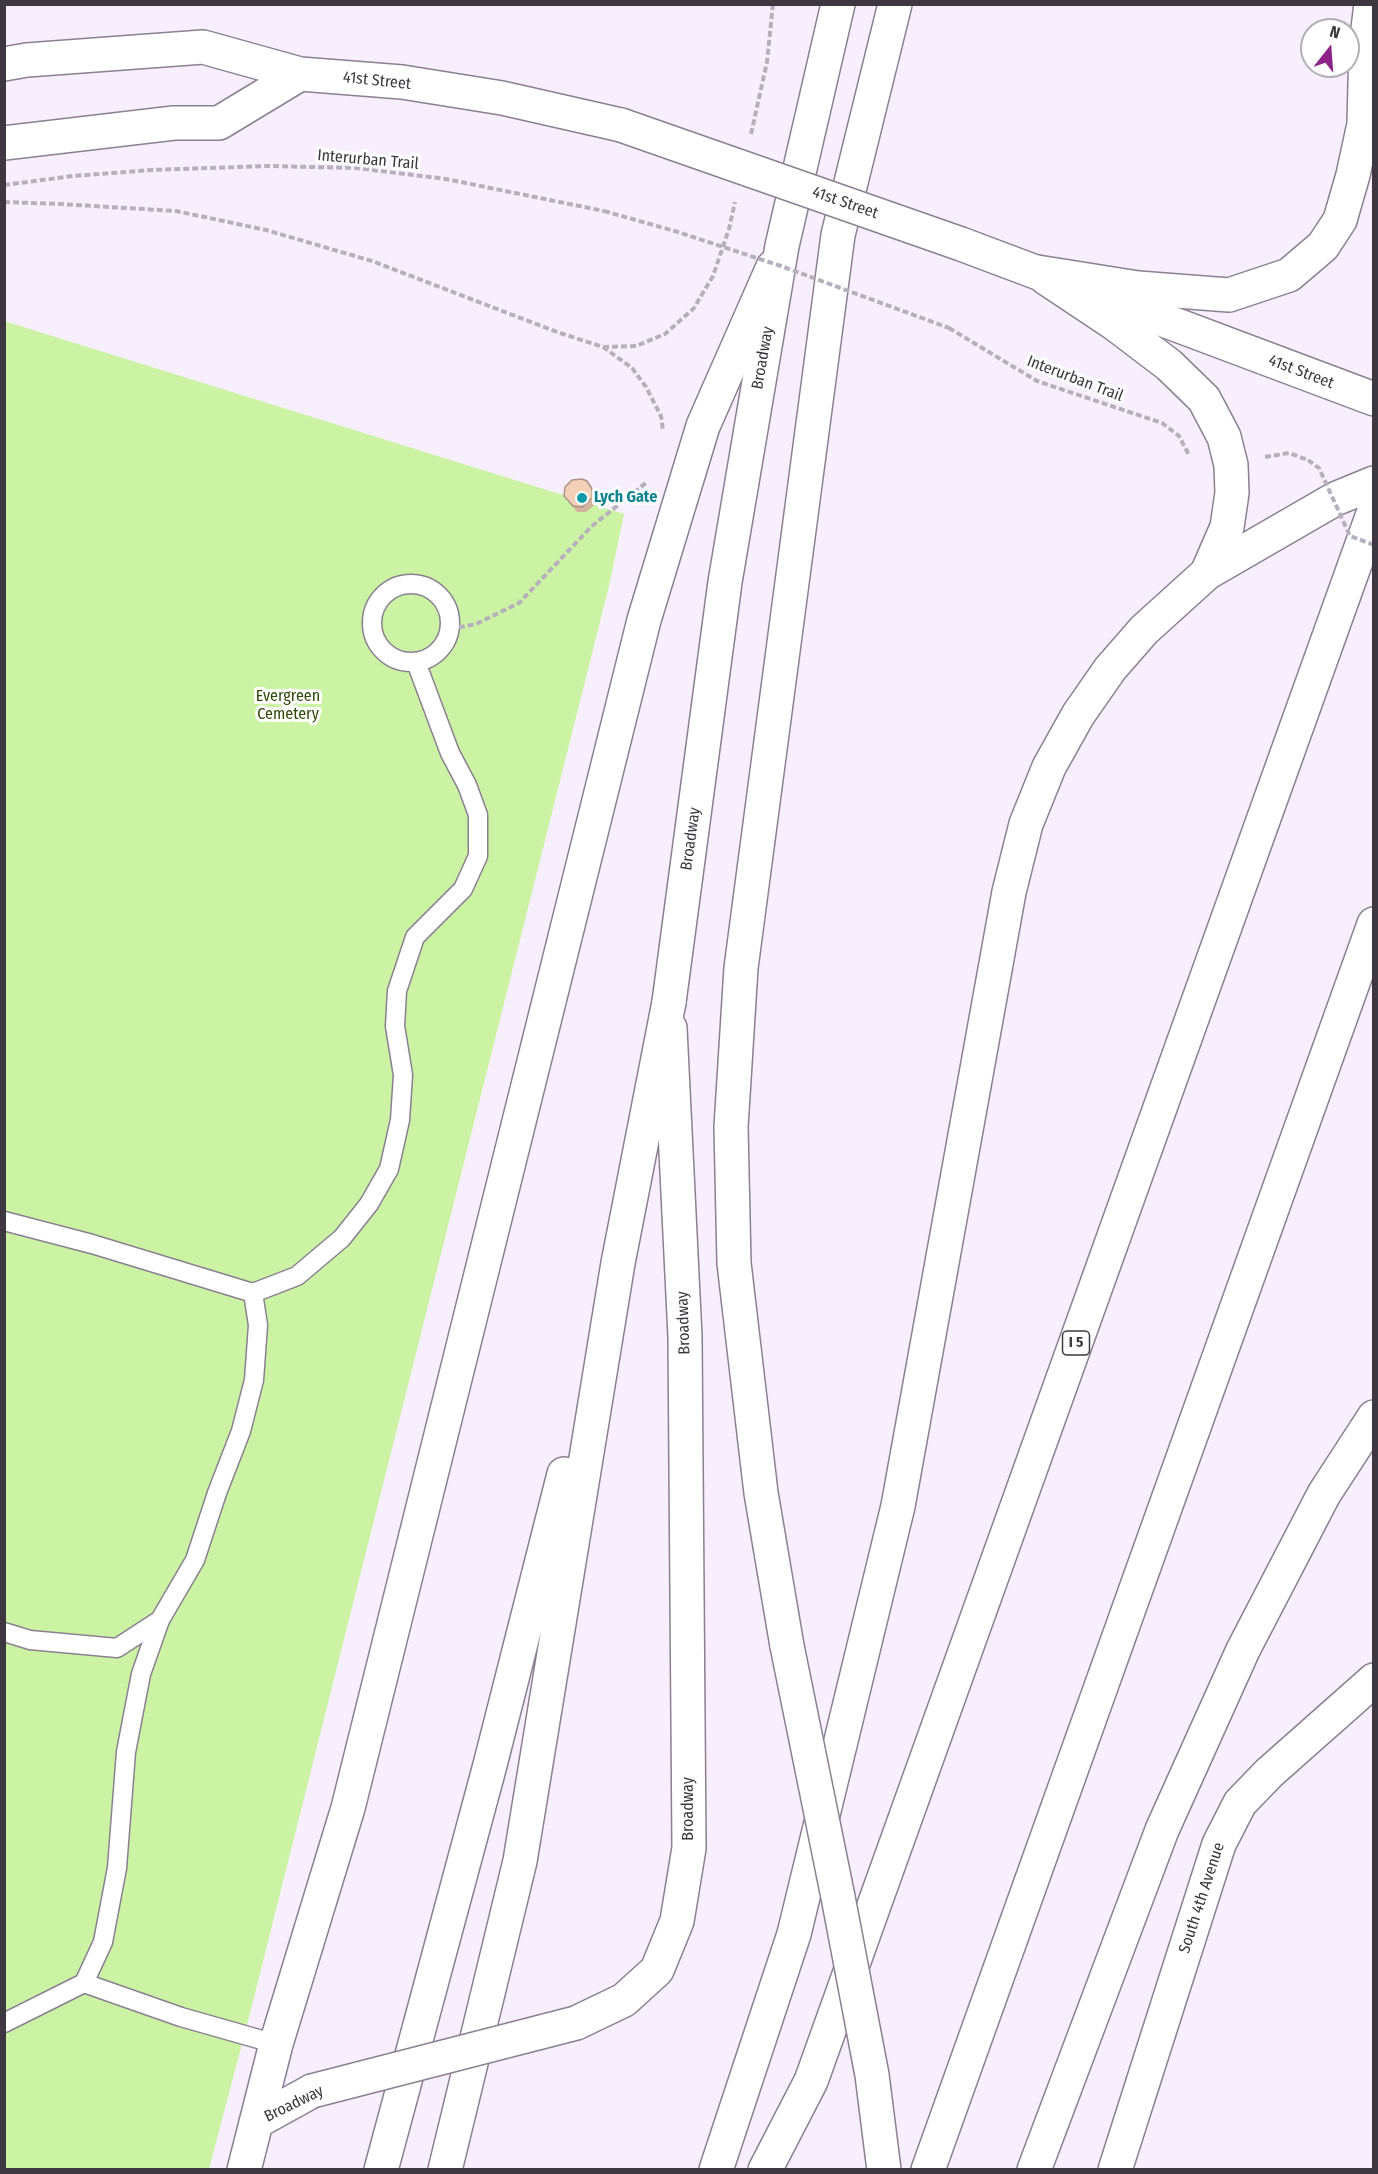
<!DOCTYPE html>
<html>
<head>
<meta charset="utf-8">
<style>
	body { margin:0 }
	#map { position:relative; width:1378px; height:2174px; overflow:hidden; background:#f7effd; font-family:"Fira Sans Condensed",sans-serif }
	canvas { display:block }
	.frame { position:absolute; inset:0; border:6px solid #3d3840; pointer-events:none }
	.north { position:absolute; left:1300px; top:18px; width:60px; height:60px; box-sizing:border-box; background:#fff; border:2px solid #b1afb3; border-radius:50%; rotate:17deg; font-size:16px; font-weight:700; line-height:24px; text-align:center; color:#3d3840 }
	.north::after { content:''; display:block; margin:auto; width:21px; height:27px; background:#8d2287; clip-path:polygon(50% 0,100% 100%,50% 72%,0 100%) }
</style>
</head>
<body>
<div id="map">
<canvas width="1378" height="2174"></canvas>
<div class="frame"></div>
<div class="north">N</div>
</div>
<script>
const ctx = document.querySelector('canvas').getContext('2d');
ctx.lineJoin = 'round';
function paint(path, color) { ctx.fillStyle = color; ctx.fill(path, 'evenodd'); }
const shape = rows => new Path2D(rows.map(r => 'M' + r).join(''));
function stroke(path, color, width, dash) { ctx.strokeStyle = color; ctx.lineWidth = width; ctx.lineCap = dash ? 'butt' : 'round'; ctx.setLineDash(dash || []); ctx.stroke(path); }
function label(font, color, halo, rows, align = 'center') {
  ctx.font = font + ' "Fira Sans Condensed",sans-serif'; ctx.lineWidth = 6; ctx.setLineDash([]); ctx.textBaseline = 'middle'; ctx.strokeStyle = halo; ctx.fillStyle = color; for (const [text, x, y, turn = 0] of rows) {
    ctx.save(); ctx.translate(x, y); ctx.rotate((+turn || 0) * Math.PI / 180); ctx.textAlign = isNaN(turn) ? turn : align; if (halo) ctx.strokeText(text, 0, 0); ctx.fillText(text, 0, 0); ctx.restore();
  }
}
const green = shape([
	[4,321,624,514,609,586,246,2029,209,2169,5,2169]
]);
const path = shape([
	[751,134,767,62,773,4],
	[4,185,73,176,152,170,268,166,356,168,446,179,604,211],
	[4,202,60,204,176,211,266,230,372,261,557,332,603,347,632,368,646,387,661,416,663,430],
	[949,328,1037,381,1162,423,1179,436,1189,455],
	[603,347,636,346,665,334,694,308,713,276,729,229,735,202],
	[1265,457,1289,453,1308,460],
	[450,629,476,624,519,603,592,526,647,482]
]);
const lane = shape([
	'372 623a39 39 0 1 1 78 0a39 39 0 1 1-78 0Z',
	[4,1221,92,1244,253,1293,258,1325,254,1380,241,1431,217,1493,195,1560,160,1620,141,1674,126,1752,117,1868,103,1942,84,1983],
	[253,1293,297,1276,342,1238,369,1204,389,1169,400,1120,403,1075,395,1026,397,991,415,937,463,889,478,856,478,815,467,785,450,753,416,662],
	[4,1632,30,1640,117,1648,160,1620],
	[4,2023,84,1983,181,2017,276,2044]
]);
const street = shape([
	[1115,2170,1219,1844,1240,1803,1269,1773,1374,1680]
]);
const secondary = shape([
	[576,2023,624,2000,657,1970,677,1921,689,1848,685,1337,670,1028],
	[256,2122,312,2091],
	[244,2170,276,2044,348,1808,644,620,703,426,773,267]
]);
const primary = shape([
	[4,64,27,60,203,47,300,74,402,82,502,98,621,125],
	[4,143,174,123,219,123,300,74],
	[961,244,1374,399],
	[669,1002,725,582,782,246,838,4]
]);
const highway = shape([
	[1037,272,1138,288,1229,295,1289,275,1323,246,1340,220,1353,175,1364,124,1366,45,1371,4],
	[1046,278,1115,324,1169,365,1204,399,1224,437,1231,465,1232,493,1227,527,1207,573],
	[787,1646,761,1493,734,1263,731,1127,741,968,838,235,895,4],
	[381,2170,490,1765,564,1474],
	[445,2170,520,1861,618,1263,669,1002],
	[716,2170,794,1934,898,1506,1009,892,1026,824,1049,767,1078,715,1110,669,1144,630,1207,573,1335,499,1374,483],
	[765,2170,811,2081,1374,511],
	[928,2170,1374,924],
	[1034,2170,1162,1830,1243,1650,1324,1494,1374,1417]
]);
const pathBridge = shape([
	[604,211,678,232,781,266,949,328],
	[1308,460,1319,468,1350,536,1374,545]
]);
const secondaryBridge = shape([
	[312,2091,576,2023]
]);
const primaryBridge = shape([
	[621,125,961,244]
]);
const highwayBridge = shape([
	[787,1646,838,1897,872,2075,884,2170]
]);
const wall = shape([
	[596,494,596,504,586,512,577,512,564,496]
]);
const shadedWall = shape([
	[592,489,596,494,596,504,592,498]
]);
const building = shape([
	[582,479,587,481,592,489,592,498,582,507,573,506,564,496,565,487,572,480,582,479]
]);
const markers = [
	[582,498,6,"#0f9aa8"]
];
const shields = [
	[1076,1343,27]
];
const shieldNames = [
	["I 5",1076,1343]
];
const streetNames = [
	["41st Street",377,81,6],
	["Interurban Trail",368,160,5],
	["41st Street",845,203,19],
	["Broadway",763,358,-80],
	["41st Street",1301,372,21],
	["Interurban Trail",1075,379,21],
	["Broadway",691,839,-82],
	["Broadway",684,1323,-92],
	["Broadway",689,1809,-90],
	["South 4th Avenue",1202,1898,-72],
	["Broadway",294,2104,-26]
];
const cultureNames = [
	["Lych Gate",594,498]
];
const parkNames = [
	["Evergreen",288,697],
	["Cemetery",288,715]
];
paint(green, '#cbf3a3');
stroke(lane, '#8a8090', 21);
stroke(street, '#8a8090', 36);
stroke(secondary, '#8a8090', 36);
stroke(primary, '#8a8090', 36);
stroke(highway, '#8a8090', 36);
stroke(path, '#b7b0bc', 4, [6, 3]);
stroke(lane, '#fff', 18);
stroke(street, '#fff', 33);
stroke(secondary, '#fff', 33);
stroke(primary, '#fff', 33);
stroke(highway, '#fff', 33);
stroke(secondaryBridge, '#8a8090', 36, []);
stroke(primaryBridge, '#8a8090', 36, []);
stroke(highwayBridge, '#8a8090', 36, []);
stroke(pathBridge, '#b7b0bc', 4, [6, 3]);
stroke(secondaryBridge, '#fff', 33);
stroke(primaryBridge, '#fff', 33);
stroke(highwayBridge, '#fff', 33);
paint(wall, '#d2b39e');
paint(shadedWall, '#ab9281');
paint(building, '#f4d0b8');
stroke(building, '#ab9281', 1.5);
for (const [x, y, r, color] of markers) { const dot = new Path2D(); dot.arc(x, y, r, 0, 2 * Math.PI); ctx.fillStyle = color; ctx.fill(dot); stroke(dot, '#fff', 2); }
for (const [x, y, w] of shields) { const box = new Path2D(); box.roundRect(x - w / 2, y - 12, w, 24, 4.5); ctx.fillStyle = '#fff'; ctx.fill(box); stroke(box, '#3d3840', 1.5); }
label('bold 15px', '#3d3840', null, shieldNames);
label('16px', '#3d3840', '#fff', streetNames);
label('bold 16px', '#0d838f', '#fff', cultureNames, 'left');
label('16px', '#2e4905', '#fff', parkNames);
</script>
</body>
</html>
